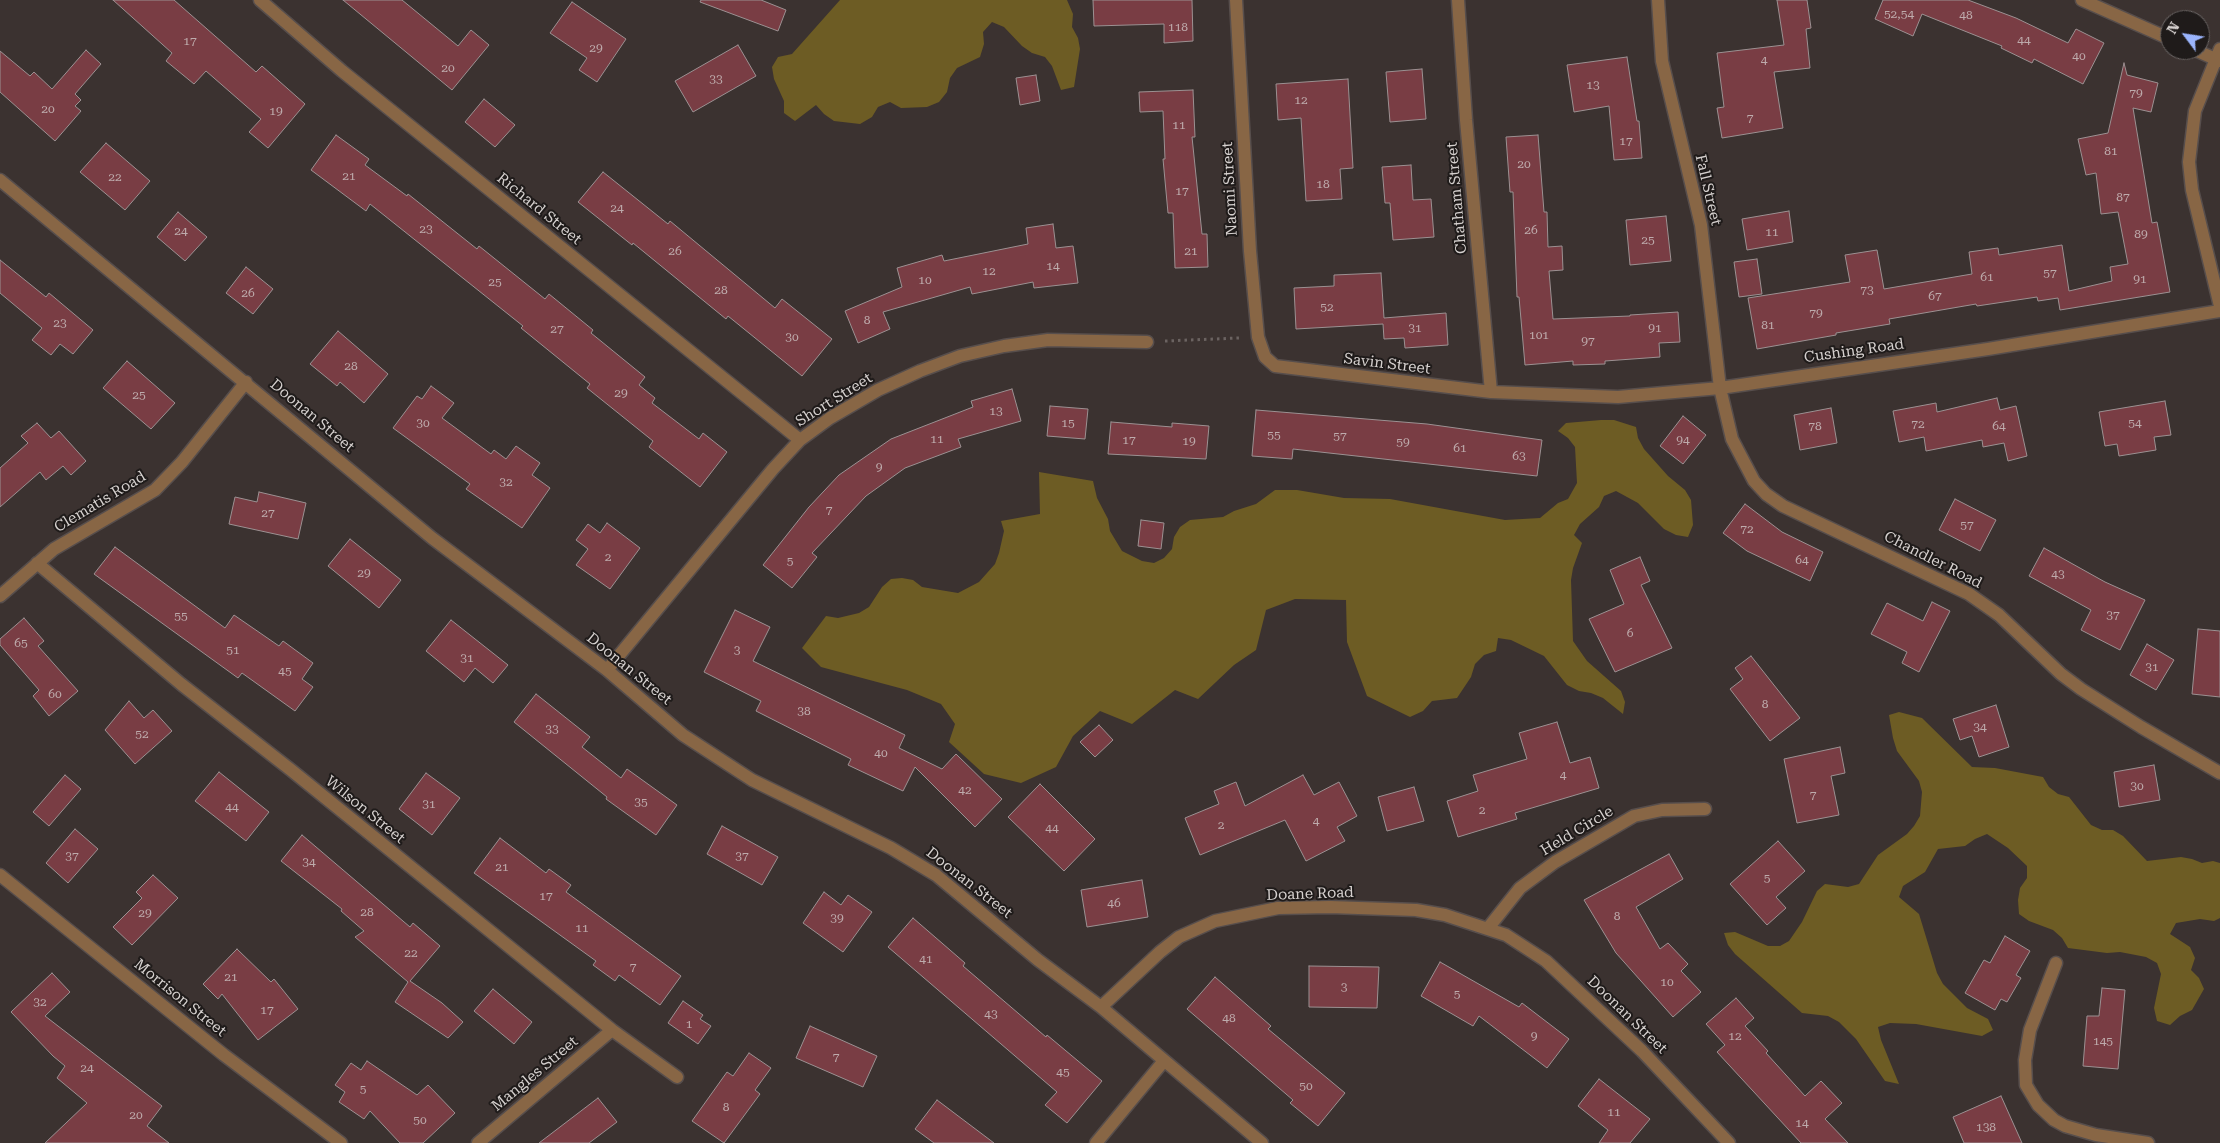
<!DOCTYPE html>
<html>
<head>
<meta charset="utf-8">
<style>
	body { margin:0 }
	#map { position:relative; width:2220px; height:1143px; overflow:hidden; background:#3b3230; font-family:"Roboto Serif",serif }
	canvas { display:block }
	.north { position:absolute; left:2160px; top:10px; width:50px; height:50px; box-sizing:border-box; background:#1f1b1a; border:1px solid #686362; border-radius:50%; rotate:301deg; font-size:14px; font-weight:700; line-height:20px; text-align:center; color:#d5d0ce }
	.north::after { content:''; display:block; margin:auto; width:18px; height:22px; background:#9bb5fd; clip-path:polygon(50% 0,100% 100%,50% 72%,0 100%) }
</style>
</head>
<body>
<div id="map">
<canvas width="2220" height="1143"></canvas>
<div class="north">N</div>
</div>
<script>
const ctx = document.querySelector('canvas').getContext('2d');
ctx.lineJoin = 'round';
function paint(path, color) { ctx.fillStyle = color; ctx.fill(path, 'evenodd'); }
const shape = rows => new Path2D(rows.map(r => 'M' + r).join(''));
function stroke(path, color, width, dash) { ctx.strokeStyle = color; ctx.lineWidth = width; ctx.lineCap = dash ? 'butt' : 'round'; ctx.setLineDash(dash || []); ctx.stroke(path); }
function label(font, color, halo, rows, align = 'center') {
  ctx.font = font + ' "Roboto Serif",serif'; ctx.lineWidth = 4; ctx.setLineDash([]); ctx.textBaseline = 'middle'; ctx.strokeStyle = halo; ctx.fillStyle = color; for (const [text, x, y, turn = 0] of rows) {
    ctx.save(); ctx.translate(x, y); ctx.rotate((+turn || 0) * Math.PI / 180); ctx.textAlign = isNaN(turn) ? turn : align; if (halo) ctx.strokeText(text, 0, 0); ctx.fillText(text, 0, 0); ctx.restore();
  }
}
const green = shape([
	[840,0,1067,0,1073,14,1072,27,1078,38,1080,49,1074,87,1061,90,1052,66,1045,57,1032,53,1022,46,1004,27,992,22,983,32,984,44,980,57,957,68,950,78,947,92,939,102,927,107,901,108,890,102,878,107,872,117,860,124,834,121,824,114,816,105,795,121,784,113,784,101,774,79,772,67,778,57,792,54],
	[1601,420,1614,420,1636,427,1638,438,1644,449,1668,476,1685,490,1691,500,1693,525,1688,537,1676,535,1664,529,1638,503,1616,491,1604,496,1599,507,1580,524,1574,535,1582,543,1573,568,1571,580,1573,641,1587,661,1621,691,1625,702,1623,714,1603,698,1591,693,1579,691,1567,685,1544,656,1511,640,1498,638,1496,651,1484,655,1475,664,1471,677,1457,698,1432,701,1423,711,1410,717,1367,696,1347,642,1346,600,1295,599,1266,610,1256,650,1234,665,1198,699,1175,690,1132,724,1100,711,1073,736,1056,767,1021,783,984,774,949,742,955,724,941,704,907,690,821,667,802,648,826,616,838,618,859,613,869,607,882,587,891,579,902,578,913,580,922,587,958,593,979,582,995,564,999,553,1004,531,1001,521,1040,514,1039,472,1093,481,1097,498,1108,519,1110,531,1122,551,1142,561,1154,563,1164,558,1172,549,1174,537,1180,527,1190,520,1223,517,1234,511,1256,504,1275,490,1297,490,1344,498,1390,499,1505,520,1540,518,1558,503,1568,499,1577,483,1575,447,1568,438,1558,431,1566,423],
	[1899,712,1922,718,1972,767,1995,768,2043,777,2049,787,2058,794,2069,797,2091,825,2102,830,2113,830,2123,836,2147,861,2181,857,2192,859,2202,863,2213,861,2220,863,2220,918,2214,921,2200,919,2176,923,2170,934,2190,947,2195,958,2191,970,2199,978,2204,989,2192,1010,2180,1016,2170,1025,2157,1021,2154,1008,2161,974,2157,963,2146,957,2120,952,2107,953,2068,948,2062,938,2053,930,2029,921,2019,914,2018,900,2020,888,2027,878,2027,866,2008,848,1987,834,1975,839,1965,846,1938,849,1925,872,1903,886,1899,897,1919,914,1937,973,1943,984,1967,1008,1988,1019,1993,1030,1982,1036,1916,1024,1890,1023,1878,1027,1881,1040,1899,1084,1885,1081,1856,1039,1839,1022,1828,1016,1802,1013,1735,954,1728,945,1724,933,1735,932,1768,946,1780,946,1789,941,1802,922,1817,891,1825,884,1848,887,1859,884,1878,855,1907,834,1914,826,1920,816,1922,792,1919,781,1897,751,1893,738,1889,715]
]);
const building = shape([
	[113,0,174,0,256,72,262,66,305,104,268,148,249,132,261,119,206,71,194,84,166,61,172,53,113,0],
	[343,0,402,0,458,46,471,30,489,45,452,90,343,0],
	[701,0,761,0,786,10,778,31,700,2,701,0],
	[1093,0,1192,0,1193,41,1164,43,1164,24,1094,26,1093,0],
	[1777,0,1807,0,1811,28,1806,29,1810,68,1774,72,1783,128,1722,138,1717,108,1724,107,1717,53,1784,45,1777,0],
	[1883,0,1968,0,2016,18,2068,43,2076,29,2104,43,2083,84,2034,59,2032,63,2001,48,2002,46,1922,14,1913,36,1875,19,1883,0],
	[572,2,626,39,597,82,579,70,587,58,550,33,572,2],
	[738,45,756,76,693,112,675,81,738,45],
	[86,50,101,64,75,94,81,100,75,106,81,111,55,141,0,92,0,51,30,76,34,72,52,89,86,50],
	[1627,57,1637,121,1639,121,1642,158,1614,160,1609,106,1574,112,1567,65,1627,57],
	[2124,63,2127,75,2158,83,2151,112,2133,108,2152,223,2157,222,2170,292,2060,310,2058,298,2038,301,2037,297,1977,306,1976,304,1889,319,1890,324,1836,333,1836,335,1757,349,1748,298,1850,282,1845,255,1877,250,1884,289,1972,274,1969,252,1998,248,1999,255,2062,245,2069,291,2112,281,2110,267,2128,264,2118,212,2101,214,2096,173,2086,175,2078,139,2108,133,2124,63],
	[1422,69,1426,119,1390,122,1386,72,1422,69],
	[1036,75,1040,101,1020,105,1016,78,1036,75],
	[1348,79,1353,168,1340,169,1342,199,1306,201,1301,118,1278,120,1276,84,1348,79],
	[1193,90,1195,137,1192,137,1202,234,1207,234,1208,267,1175,268,1173,213,1168,213,1163,159,1165,159,1163,111,1140,112,1139,92,1193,90],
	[484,99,515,125,495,147,465,122,484,99],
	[336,135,369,159,365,165,407,196,408,194,477,249,479,246,545,299,549,294,593,330,591,333,645,377,639,385,655,398,652,403,699,439,703,433,727,452,700,487,649,447,653,441,587,388,590,384,521,328,523,326,370,204,366,211,311,170,336,135],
	[1538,135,1544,212,1547,212,1548,247,1562,246,1563,270,1549,271,1553,319,1630,316,1630,315,1678,312,1680,342,1659,343,1660,357,1605,361,1605,364,1573,365,1573,361,1525,365,1519,297,1517,297,1513,192,1510,192,1506,137,1538,135],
	[106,143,150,181,125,210,80,172,106,143],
	[1411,165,1413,200,1431,199,1434,237,1393,240,1390,203,1385,203,1382,167,1411,165],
	[603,172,668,224,670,221,775,308,782,299,832,339,802,376,728,316,726,319,633,243,632,245,578,202,603,172],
	[1789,211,1793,242,1747,250,1742,219,1789,211],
	[178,212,207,237,185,261,157,237,178,212],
	[1666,216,1671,261,1630,265,1626,220,1666,216],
	[1053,224,1056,248,1073,246,1078,283,1034,288,1033,282,972,294,970,287,883,312,890,329,858,343,845,311,902,287,897,268,942,255,944,261,1028,244,1026,228,1053,224],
	[1757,259,1762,294,1739,297,1734,262,1757,259],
	[0,260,46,297,49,293,93,330,73,354,60,344,51,355,32,340,42,328,0,293,0,260],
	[246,267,273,289,253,314,226,293,246,267],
	[1381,273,1384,318,1446,313,1448,345,1405,348,1404,338,1384,339,1383,324,1296,329,1294,288,1334,286,1334,275,1381,273],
	[338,331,388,374,364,403,340,382,337,386,310,364,338,331],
	[127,361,175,403,151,429,103,388,127,361],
	[431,386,454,403,442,418,491,454,494,450,506,459,516,446,540,463,532,475,550,488,522,528,466,489,470,484,393,428,417,396,422,399,431,386],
	[1012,389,1021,421,958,439,961,447,905,468,866,496,812,553,817,557,792,588,763,565,809,507,839,475,891,439,973,407,971,401,1012,389],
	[1997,398,2000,410,2016,406,2027,456,2008,461,2004,443,1983,447,1982,440,1926,451,1924,437,1899,442,1893,411,1936,403,1937,412,1997,398],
	[2165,401,2171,435,2154,437,2156,450,2119,456,2117,444,2105,446,2099,412,2165,401],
	[1050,406,1088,409,1085,439,1047,436,1050,406],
	[1831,408,1837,443,1800,450,1794,415,1831,408],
	[1256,410,1427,424,1542,440,1537,476,1293,449,1292,459,1252,456,1256,410],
	[1683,416,1706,435,1683,464,1660,446,1683,416],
	[1111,422,1172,427,1172,423,1209,426,1206,459,1108,454,1111,422],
	[37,423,51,438,59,431,86,461,71,475,63,466,46,480,40,472,0,507,0,468,28,443,21,436,37,423],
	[259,492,306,503,298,539,229,524,235,497,257,502,259,492],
	[1955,499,1996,520,1980,551,1939,530,1955,499],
	[1745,504,1782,532,1823,552,1810,581,1747,551,1723,533,1745,504],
	[1141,520,1164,523,1161,549,1138,546,1141,520],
	[607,523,640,548,610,589,576,565,588,549,576,540,588,524,600,533,607,523],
	[350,539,401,580,379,608,328,566,350,539],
	[115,547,225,628,234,615,279,646,283,641,313,663,302,679,313,687,295,711,242,673,238,678,94,574,115,547],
	[2044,548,2105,582,2145,600,2120,650,2081,630,2091,610,2029,576,2044,548],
	[1640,557,1650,581,1641,585,1672,648,1615,672,1589,619,1624,604,1610,570,1640,557],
	[1932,602,1950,611,1919,672,1902,663,1907,652,1871,634,1887,603,1923,621,1932,602],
	[735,610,770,627,753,661,905,735,899,748,942,769,956,754,1002,799,975,827,915,767,903,791,848,765,851,759,756,711,761,701,704,672,735,610],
	[24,618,44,641,38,646,78,691,49,716,33,696,39,690,0,645,0,639,24,618],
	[451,620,508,665,493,683,475,668,464,682,426,651,451,620],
	[2198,629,2220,631,2220,697,2192,694,2198,629],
	[2147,644,2174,660,2156,690,2130,675,2147,644],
	[1751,656,1800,718,1770,741,1730,689,1743,679,1735,668,1751,656],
	[536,694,590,737,582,747,621,778,627,769,677,805,656,835,606,799,607,797,514,722,536,694],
	[129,701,144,718,153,710,172,731,135,764,105,730,129,701],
	[1996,705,2009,747,1979,757,1972,736,1960,740,1953,719,1996,705],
	[1557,722,1570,763,1590,757,1599,788,1515,813,1517,819,1458,837,1447,801,1478,791,1473,775,1527,759,1519,733,1557,722],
	[1099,725,1113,740,1095,757,1080,742,1099,725],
	[1840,747,1845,773,1831,776,1839,815,1797,823,1784,759,1840,747],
	[2154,765,2160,800,2119,807,2114,772,2154,765],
	[219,772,269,812,246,841,195,801,219,772],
	[426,773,460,798,432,835,399,809,426,773],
	[65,775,81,789,49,826,33,812,65,775],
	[1303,775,1314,795,1339,782,1357,816,1337,827,1345,841,1306,861,1285,820,1200,855,1185,818,1219,804,1214,791,1236,782,1245,806,1303,775],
	[1040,784,1095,839,1064,871,1008,817,1040,784],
	[1414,787,1424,821,1387,831,1378,797,1414,787],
	[722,826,778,857,762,885,707,854,722,826],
	[75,829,98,849,68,883,46,863,75,829],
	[302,835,410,927,413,923,440,946,410,981,442,1003,463,1022,448,1038,395,1002,408,982,355,937,364,931,341,911,342,909,281,861,302,835],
	[500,838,546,873,549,869,571,885,566,892,681,976,660,1005,619,975,615,981,593,965,596,961,474,873,500,838],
	[1778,841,1805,871,1776,897,1786,908,1767,925,1730,884,1778,841],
	[1669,854,1683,879,1636,907,1660,949,1668,943,1688,964,1681,971,1701,992,1673,1017,1616,953,1584,900,1669,854],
	[153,875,178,898,132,945,113,927,142,898,136,892,153,875],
	[1142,880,1148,917,1087,927,1081,890,1142,880],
	[824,892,841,905,848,895,872,912,843,952,803,923,824,892],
	[913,918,965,963,963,966,1046,1037,1047,1035,1102,1081,1067,1123,1045,1105,1057,1092,888,947,913,918],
	[2005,936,2030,951,2016,975,2021,978,2007,1002,2001,999,1995,1010,1965,993,1984,960,1990,963,2005,936],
	[237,949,271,982,274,979,298,1009,258,1040,222,994,218,999,203,984,237,949],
	[1440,962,1519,1007,1522,1003,1569,1039,1547,1068,1479,1016,1473,1026,1421,996,1440,962],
	[1309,966,1379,967,1377,1008,1309,1007,1309,966],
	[52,973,70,992,45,1016,162,1106,147,1126,169,1143,45,1143,87,1103,57,1078,65,1066,53,1056,11,1012,52,973],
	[1215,977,1271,1026,1268,1029,1345,1093,1318,1126,1290,1103,1293,1100,1187,1009,1215,977],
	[2102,988,2125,990,2118,1069,2083,1066,2087,1016,2099,1016,2102,988],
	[493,989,532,1022,514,1044,474,1011,493,989],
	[1736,998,1754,1018,1745,1026,1768,1051,1766,1053,1805,1096,1821,1081,1842,1103,1825,1119,1848,1143,1801,1143,1717,1052,1725,1045,1706,1024,1736,998],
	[683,1001,703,1015,700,1019,711,1026,698,1044,668,1023,683,1001],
	[810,1026,877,1056,863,1087,796,1058,810,1026],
	[749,1053,771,1068,755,1090,760,1094,724,1143,692,1121,727,1072,733,1076,749,1053],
	[367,1061,417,1095,428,1085,455,1113,423,1143,400,1143,370,1111,364,1119,339,1102,345,1092,335,1085,351,1063,361,1070,367,1061],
	[1599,1079,1650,1119,1630,1143,1599,1143,1608,1130,1578,1106,1599,1079],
	[2001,1096,2022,1143,1964,1143,1953,1117,2001,1096],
	[598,1098,617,1122,589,1143,539,1143,598,1098],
	[937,1100,994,1143,934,1143,915,1129,937,1100]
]);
const path = shape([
	[1165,341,1239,338]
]);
const minor = shape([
	[260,0,342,71,800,440],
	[1236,0,1250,251,1258,337,1265,357,1275,366,1491,392,1618,397,1720,388,1988,349,2220,311],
	[1458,0,1466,120,1491,392],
	[1658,0,1662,61,1701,225,1720,388,1732,439,1754,481,1766,494,1783,506,1969,594,1999,615,2061,674,2081,689,2141,727,2220,773],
	[2082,0,2170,39],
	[2220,49,2195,111,2189,162,2192,190,2220,306],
	[2195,50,2220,61],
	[0,180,432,538,607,670,683,735,752,780,891,848,936,875,1038,960,1101,1007,1262,1143],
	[37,563,181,684,291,770,612,1030,677,1077],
	[0,596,54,549,155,490,182,462,246,382],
	[607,670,773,469,800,440,830,418,878,390,920,371,960,356,1004,346,1048,340,1147,342],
	[0,875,224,1055,341,1143],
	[1489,927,1520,888,1555,862,1634,816,1662,810,1705,809],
	[2056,963,2030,1030,2025,1060,2026,1085,2038,1105,2054,1120,2065,1126,2096,1135,2148,1143],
	[1101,1007,1160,952,1179,937,1215,921,1278,908,1330,907,1416,910,1445,915,1506,935,1546,961,1642,1051,1729,1143],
	[478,1143,612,1030],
	[1096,1143,1163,1062]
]);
const numberNames = [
	["52,54",1899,14],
	["48",1966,15],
	["118",1178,27],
	["44",2024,40],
	["17",190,41],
	["29",596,48],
	["40",2079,56],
	["4",1764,60],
	["20",448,68],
	["33",716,79],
	["13",1593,85],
	["79",2136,93],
	["12",1301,100],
	["20",48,109],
	["19",276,111],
	["7",1750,118],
	["11",1179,125],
	["17",1626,141],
	["81",2111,151],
	["20",1524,164],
	["21",349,176],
	["22",115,177],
	["18",1323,184],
	["17",1182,191],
	["87",2123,197],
	["24",617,208],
	["23",426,229],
	["26",1531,230],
	["24",181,231],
	["11",1772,232],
	["89",2141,234],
	["25",1648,240],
	["26",675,251],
	["21",1191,251],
	["14",1053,266],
	["12",989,271],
	["57",2050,273],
	["61",1987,277],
	["91",2140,279],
	["10",925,280],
	["25",495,282],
	["28",721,290],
	["73",1867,290],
	["26",248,293],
	["67",1935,296],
	["52",1327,307],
	["79",1816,313],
	["8",867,320],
	["23",60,323],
	["81",1768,325],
	["31",1415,328],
	["91",1655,328],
	["27",557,329],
	["101",1539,335],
	["30",792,337],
	["97",1588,341],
	["28",351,366],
	["29",621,393],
	["25",139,395],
	["13",996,411],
	["30",423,423],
	["15",1068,423],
	["54",2135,423],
	["72",1918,424],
	["78",1815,426],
	["64",1999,426],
	["55",1274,435],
	["57",1340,436],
	["11",937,439],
	["17",1129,440],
	["94",1683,440],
	["19",1189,441],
	["59",1403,442],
	["61",1460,448],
	["63",1519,456],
	["9",879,467],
	["32",506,482],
	["7",829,510],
	["27",268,513],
	["57",1967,525],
	["72",1747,529],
	["2",608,557],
	["64",1802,560],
	["5",790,561],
	["29",364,573],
	["43",2058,574],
	["37",2113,615],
	["55",181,616],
	["6",1630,633],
	["65",21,643],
	["51",233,650],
	["3",737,650],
	["31",467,658],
	["31",2152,667],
	["45",285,671],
	["60",55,694],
	["8",1765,704],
	["38",804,711],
	["34",1980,727],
	["33",552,729],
	["52",142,734],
	["40",881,753],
	["4",1563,775],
	["30",2137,786],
	["42",965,790],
	["7",1813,795],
	["35",641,802],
	["31",429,804],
	["44",232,807],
	["2",1482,810],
	["4",1316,821],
	["2",1221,825],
	["44",1052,828],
	["37",72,856],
	["37",742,856],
	["34",309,862],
	["21",502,867],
	["5",1767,878],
	["17",546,896],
	["46",1114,903],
	["28",367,912],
	["29",145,913],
	["8",1617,916],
	["39",837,918],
	["11",582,928],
	["22",411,953],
	["41",926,959],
	["7",633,967],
	["21",231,977],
	["10",1667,982],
	["3",1344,987],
	["5",1457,994],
	["32",40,1002],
	["17",267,1010],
	["43",991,1014],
	["48",1229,1018],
	["1",689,1024],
	["9",1534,1036],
	["12",1735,1036],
	["145",2103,1041],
	["7",836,1057],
	["24",87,1068],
	["45",1063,1072],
	["50",1306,1086],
	["5",363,1089],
	["8",726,1107],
	["11",1614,1112],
	["20",136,1115],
	["50",420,1120],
	["14",1802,1123],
	["138",1986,1127]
];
const streetNames = [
	["Naomi Street",1230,189,-93],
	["Fall Street",1708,190,77],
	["Chatham Street",1457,198,-95],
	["Richard Street",539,209,39],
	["Cushing Road",1854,351,-8],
	["Savin Street",1387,364,7],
	["Short Street",834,400,-32],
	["Doonan Street",312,416,40],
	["Clematis Road",100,502,-31],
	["Chandler Road",1933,560,27],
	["Doonan Street",629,669,39],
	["Wilson Street",365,810,39],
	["Held Circle",1577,831,-31],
	["Doonan Street",969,883,38],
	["Doane Road",1310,894,-2],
	["Morrison Street",180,998,39],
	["Doonan Street",1627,1015,44],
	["Mangles Street",535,1074,-40]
];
paint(green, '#6d5c24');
paint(building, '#793d44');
stroke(building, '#9c9192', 1);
stroke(minor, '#574e4c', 15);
stroke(path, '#6b6361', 3, [2.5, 4]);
stroke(minor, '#886645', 12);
label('12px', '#beabac', null, numberNames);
label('15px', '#d5d0ce', '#1f1b1a', streetNames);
</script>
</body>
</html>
